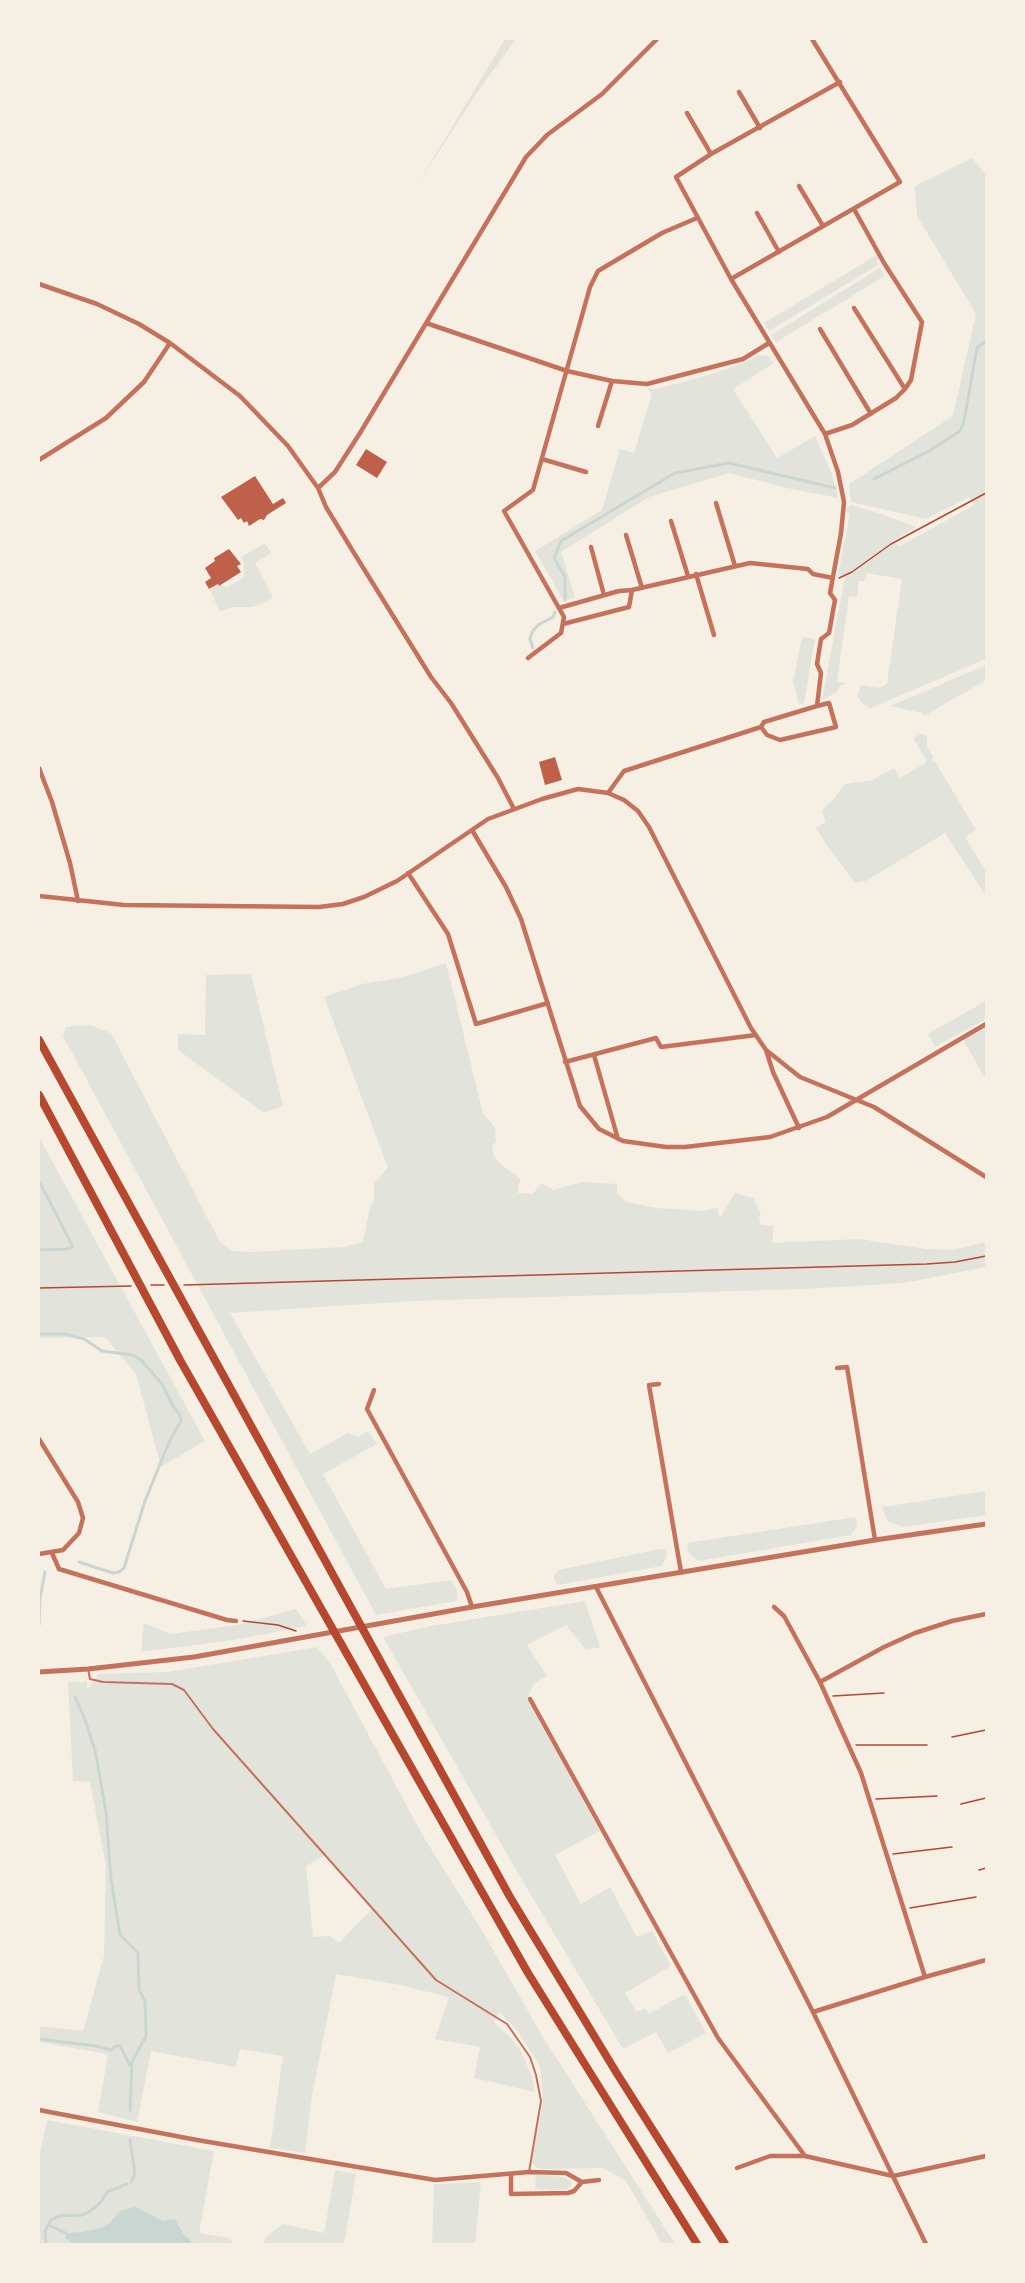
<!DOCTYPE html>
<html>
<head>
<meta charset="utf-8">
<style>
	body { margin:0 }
	#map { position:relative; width:1025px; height:2283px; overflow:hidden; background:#f6efe4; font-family:Jost,sans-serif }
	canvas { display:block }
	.frame { position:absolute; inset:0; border:40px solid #f6efe4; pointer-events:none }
</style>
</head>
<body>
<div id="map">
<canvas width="1025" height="2283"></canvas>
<div class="frame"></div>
</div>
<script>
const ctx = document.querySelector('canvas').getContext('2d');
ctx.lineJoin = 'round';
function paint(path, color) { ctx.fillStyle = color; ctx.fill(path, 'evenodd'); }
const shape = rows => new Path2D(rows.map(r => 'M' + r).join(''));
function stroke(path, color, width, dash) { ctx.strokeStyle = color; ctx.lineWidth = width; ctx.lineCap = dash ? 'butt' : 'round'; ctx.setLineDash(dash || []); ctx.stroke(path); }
const green = shape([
	[505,39,516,39,476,94,416,187],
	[972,158,986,175,986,659,873,707,871,709,865,706,857,696,861,685,879,688,887,684,902,579,866,573,864,581,859,581,857,597,849,596,837,681,845,683,844,685,841,685,837,692,822,700,845,577,838,575,850,514,844,511,851,505,884,515,916,527,891,542,900,546,974,505,970,497,926,519,851,502,849,484,953,416,976,314,917,216,915,186],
	[877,255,879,259,876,261,878,265,769,331,764,323],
	[880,268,885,276,776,342,771,335],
	[759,355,768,356,774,363,733,389,777,458,815,436,832,474,838,498,787,488,729,473,649,497,561,552,575,598,569,600,562,598,535,551,602,510,620,449,634,453,652,394,647,388,656,389,705,376,744,363],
	[265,543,271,553,255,563,273,598,252,607,232,607,220,612,210,590,218,585,228,587,244,577,244,564,241,557],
	[802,637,815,639,804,703,799,704,793,682],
	[986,665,986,680,924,716,922,713,890,706],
	[920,734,927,735,927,747,933,757,931,760,936,763,976,830,965,837,986,871,986,896,945,833,866,881,855,883,828,847,816,828,826,822,822,812,824,808,833,800,845,784,872,780,894,768,900,778,927,762,913,738],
	[446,963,483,1113,495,1128,496,1142,492,1146,494,1156,503,1166,521,1179,518,1186,518,1193,533,1194,541,1183,553,1190,582,1182,617,1184,617,1194,626,1202,656,1208,703,1211,717,1208,720,1218,735,1193,753,1198,761,1213,759,1217,761,1225,774,1226,772,1243,859,1239,926,1249,952,1250,986,1242,986,1267,904,1283,804,1289,412,1301,230,1313,310,1454,348,1433,358,1437,368,1431,377,1444,323,1474,386,1589,451,1580,456,1588,458,1596,456,1601,376,1615,63,1036,66,1027,91,1025,111,1033,220,1242,233,1251,251,1252,343,1247,363,1242,370,1208,374,1201,374,1183,388,1168,324,997,363,984,404,977],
	[251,974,283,1106,264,1113,178,1050,178,1034,205,1035,206,975],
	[986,1001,986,1019,935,1047,928,1034],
	[986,1026,986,1080,963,1039],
	[39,1137,205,1441,161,1467,136,1374,105,1337,39,1338],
	[986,1491,986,1515,904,1527,888,1522,882,1507],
	[856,1517,857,1526,851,1535,698,1561,688,1552,687,1543],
	[660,1549,666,1550,667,1556,662,1566,558,1585,555,1582,554,1576,558,1570],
	[585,1601,600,1647,586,1650,566,1625,527,1645,547,1676,534,1684,527,1698,600,1831,555,1855,581,1904,610,1887,637,1937,652,1931,671,1966,625,1993,637,2012,645,2008,649,2014,681,1996,686,1996,706,2033,668,2053,656,2032,623,2049,519,1875,383,1637,431,1626],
	[296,1609,307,1626,233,1640,141,1652,144,1623,170,1634,238,1625],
	[317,1647,330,1663,423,1836,481,1929,543,2037,675,2244,662,2244,626,2181,604,2168,545,2169,537,2168,534,2165,532,2161,543,2102,540,2066,516,2029,499,2012,494,2022,514,2041,520,2050,532,2076,535,2092,474,2078,480,2047,435,2039,449,1997,400,1985,336,1974,312,2095,305,2153,270,2148,283,2056,240,2049,236,2067,151,2051,137,2122,98,2112,108,2054,39,2042,39,2026,83,2031,104,1956,106,1866,90,1782,73,1781,68,1682,87,1682,87,1690,99,1674,167,1672],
	[326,1855,373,1908,339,1943,330,1936,313,1937,306,1866],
	[47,2120,214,2151,199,2233,229,2238,234,2244,39,2244,39,2158],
	[335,2170,356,2174,344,2244,262,2244,268,2235,283,2224,324,2233],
	[536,2174,563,2177,571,2181,571,2186,565,2190,535,2189],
	[481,2182,475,2244,432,2244,434,2184]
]);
const water = shape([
	[136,2207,163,2221,175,2219,184,2235,194,2244,74,2244,65,2238,66,2233,83,2232,101,2228,110,2223,120,2211,129,2208]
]);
const stream = shape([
	[874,479,929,451,960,431,964,421,977,348,986,341],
	[565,600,565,577,554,558,561,541,675,473,729,463,835,488],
	[533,648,530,639,532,632,538,625,553,617,555,612],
	[39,1181,72,1245,71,1248,66,1249,39,1250],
	[39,1334,65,1334,84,1339,102,1351,133,1355,142,1361,162,1384,173,1406,180,1415,181,1421,169,1442,145,1501,124,1568,119,1572,113,1573,79,1562],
	[39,1625,40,1598,45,1572],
	[75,1697,84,1717,95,1750,106,1812,111,1879,120,1935,138,1953,139,1990,145,2001,146,2036,132,2062,130,2110],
	[39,2039,96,2046,111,2050,116,2046,120,2046,130,2065],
	[130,2140,135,2174,131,2182],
	[48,2225,66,2233],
	[46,2244,45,2231,51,2220,59,2216,82,2215,89,2212,100,2203,107,2192,127,2184]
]);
const building = shape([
	[366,449,387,462,377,478,356,465],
	[255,476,273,504,283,498,286,503,267,515,264,520,260,519,249,526,247,521,244,523,241,518,238,520,221,497],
	[229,549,241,564,237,566,241,572,219,586,218,584,209,589,205,582,211,578,205,568,215,561,214,558],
	[555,757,562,780,545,785,539,762]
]);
const path = shape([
	[839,578,852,572,891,544,986,493],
	[151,1285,164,1285],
	[184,1285,927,1264,955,1262,986,1256],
	[39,1288,131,1286],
	[243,1621,278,1625,296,1631],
	[833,1696,884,1693],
	[952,1737,986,1730],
	[856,1745,927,1745],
	[876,1799,937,1796],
	[961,1804,986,1798],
	[893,1854,952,1847],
	[979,1870,986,1868],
	[910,1908,976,1897]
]);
const service = shape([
	[88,1669,90,1679,103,1682,172,1684,184,1690,213,1729,436,1980,507,2024,530,2057,536,2075,541,2101,529,2172]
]);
const minor = shape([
	[739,92,760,128],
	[687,113,711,154],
	[799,186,823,226],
	[757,213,779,252],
	[731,279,900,182,812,39],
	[39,284,97,304,139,324,170,343,240,396,288,446,318,488,326,507,354,553,431,677,451,703,498,778,514,809],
	[854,308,905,389],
	[426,323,567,371,612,381,647,384,743,359,769,343],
	[820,329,871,414],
	[598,426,612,381],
	[825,434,852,425,896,398,905,389,911,380,922,322,884,263,854,209],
	[542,459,586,472],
	[39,460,106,418,144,382,170,343],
	[318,488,335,472,360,433,526,157,547,135,602,94,657,39],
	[716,503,735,566],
	[671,521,688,576],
	[626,535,642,588],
	[591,547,604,595],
	[696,574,714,635],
	[559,608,619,591,632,590,750,563,808,569,813,574,833,578],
	[563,624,629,607,632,590],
	[528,658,561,633,564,617,504,511,533,490,590,287,598,271,662,233,697,218],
	[817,706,821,673,817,664,821,639,829,633,835,600,830,593,841,533,844,502,838,472,825,434,731,279,676,177,711,154,840,82],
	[39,768,52,802,70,863,78,901],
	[608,793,624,771,761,727,764,722,817,706,829,703,836,727,780,740,767,735,761,727],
	[472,830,506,887,521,919,580,1106,599,1129,623,1141,666,1147,685,1147,770,1137,827,1117,986,1024],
	[408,873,448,934,476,1024,548,1003],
	[39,896,124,905,319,907,343,904,364,897,397,881,488,819,542,799,578,789,608,793,624,800,638,811,649,827,751,1028,766,1050,800,1077,874,1107,986,1177],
	[766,1050,773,1072,799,1128],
	[594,1055,618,1139],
	[565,1062,656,1038,661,1047,756,1035],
	[837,1368,847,1367,875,1540],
	[659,1384,649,1385,681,1572],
	[374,1390,367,1409,467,1592,472,1607],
	[39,1439,78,1502,83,1518,79,1533,63,1550,39,1554],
	[52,1553,59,1569,227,1620,236,1621],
	[596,1587,813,2012,926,2244],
	[774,1607,784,1616,820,1682,861,1773,925,1977],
	[820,1682,884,1647,915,1633,952,1621,986,1614],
	[530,1699,718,2038,805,2156],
	[813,2012,925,1977,986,1960],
	[39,2110,197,2140,435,2180,529,2172,566,2173,582,2182,599,2180],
	[737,2168,770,2156,805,2156,893,2176,986,2156],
	[511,2174,511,2194,568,2193,574,2191,582,2182]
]);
const tertiary = shape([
	[39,1672,88,1669,194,1657,472,1607,875,1540,986,1524]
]);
const motorway = shape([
	[39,1040,510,1897,616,2072,725,2244],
	[39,1095,180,1360,528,1973,697,2244]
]);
paint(green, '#e2e4dc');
paint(water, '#c9d6d2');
stroke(stream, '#c9d6d2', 3);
paint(building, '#bf614a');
stroke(path, '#b5482f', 1.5);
stroke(service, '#c5725c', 2);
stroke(minor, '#c5725c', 4.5);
stroke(tertiary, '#c5725c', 5);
stroke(motorway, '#b5482f', 8);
</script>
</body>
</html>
